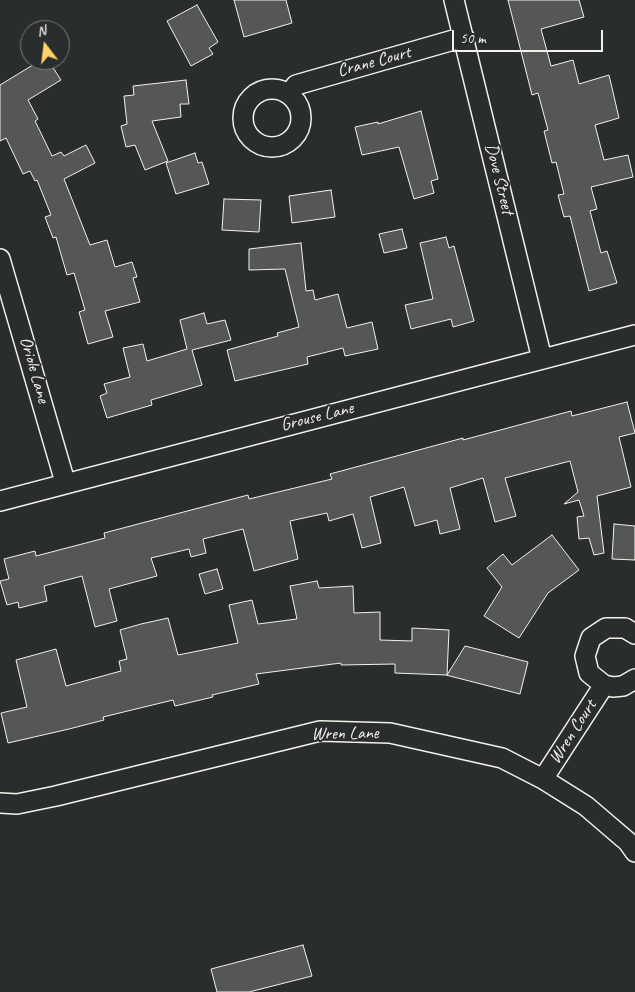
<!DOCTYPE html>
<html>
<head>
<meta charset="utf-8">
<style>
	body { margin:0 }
	#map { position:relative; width:635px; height:992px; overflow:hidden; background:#2a2d2e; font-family:Caveat,sans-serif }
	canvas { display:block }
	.north { position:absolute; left:20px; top:20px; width:50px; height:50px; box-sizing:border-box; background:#2a2d2e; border:1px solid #7b7b78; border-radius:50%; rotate:345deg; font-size:14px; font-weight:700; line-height:20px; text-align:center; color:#f4f1e8 }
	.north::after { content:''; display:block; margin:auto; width:18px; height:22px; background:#ffd166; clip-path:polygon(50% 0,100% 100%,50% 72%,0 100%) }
	.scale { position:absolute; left:452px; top:30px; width:151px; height:22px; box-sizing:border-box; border:2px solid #f4f1e8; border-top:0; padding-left:6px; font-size:15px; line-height:18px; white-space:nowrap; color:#f4f1e8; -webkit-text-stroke:4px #2a2d2e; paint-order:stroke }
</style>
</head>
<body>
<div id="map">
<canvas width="635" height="992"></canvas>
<div class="north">N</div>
<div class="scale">50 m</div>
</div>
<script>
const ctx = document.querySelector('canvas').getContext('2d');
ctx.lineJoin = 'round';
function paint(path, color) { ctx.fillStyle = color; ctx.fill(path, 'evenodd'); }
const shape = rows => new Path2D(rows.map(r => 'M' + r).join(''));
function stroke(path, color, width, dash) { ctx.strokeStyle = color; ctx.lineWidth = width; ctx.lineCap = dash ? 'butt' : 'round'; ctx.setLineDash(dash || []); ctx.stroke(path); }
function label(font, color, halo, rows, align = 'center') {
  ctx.font = font + ' Caveat,sans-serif'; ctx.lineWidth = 4; ctx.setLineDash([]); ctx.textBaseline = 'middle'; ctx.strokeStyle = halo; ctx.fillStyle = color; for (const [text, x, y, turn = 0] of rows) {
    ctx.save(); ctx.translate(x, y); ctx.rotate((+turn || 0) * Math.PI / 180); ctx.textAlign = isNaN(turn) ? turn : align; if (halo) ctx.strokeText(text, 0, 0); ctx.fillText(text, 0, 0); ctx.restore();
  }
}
const building = shape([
	[234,0,286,0,292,23,244,37,234,0],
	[508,0,579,0,584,17,541,29,551,66,573,60,579,84,609,75,619,118,595,125,604,160,628,155,633,177,591,187,597,209,590,211,601,253,607,251,617,283,589,291,570,216,564,217,558,195,564,194,556,162,552,163,544,131,548,130,538,93,532,95,508,0],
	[197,5,218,42,209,48,213,54,191,66,167,21,197,5],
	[41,60,48,60,61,80,28,100,38,119,35,121,52,156,61,152,64,156,86,145,95,163,64,179,90,245,107,240,115,267,132,262,137,277,133,278,140,302,105,311,113,337,88,344,79,312,85,310,74,273,67,275,56,237,53,238,45,217,51,215,37,180,35,181,30,171,23,174,6,138,0,141,0,85,41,60],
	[186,80,189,104,180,104,181,117,152,121,168,161,145,170,135,145,126,147,121,126,127,124,124,96,134,95,133,86,186,80],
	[421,111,438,179,431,181,434,193,414,199,399,147,362,155,355,127,378,122,378,124,421,111],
	[195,153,198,163,202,162,209,184,176,194,166,163,195,153],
	[331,190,335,217,292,223,289,196,331,190],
	[224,199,261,200,259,232,222,230,224,199],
	[402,229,407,248,384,253,379,234,402,229],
	[446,237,449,248,454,246,474,321,453,327,451,319,411,329,405,305,433,299,420,243,446,237],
	[301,243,306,291,313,290,315,300,338,294,347,328,372,322,378,349,345,356,343,348,307,357,308,364,235,381,227,350,278,336,277,333,299,327,285,269,249,270,249,249,301,243],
	[204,313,207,324,225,320,231,340,192,350,202,385,151,400,152,405,107,418,100,396,107,393,104,384,130,377,123,348,143,344,147,361,187,349,180,320,204,313],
	[627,402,635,433,619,437,631,487,597,496,604,553,594,555,589,538,579,539,577,517,584,516,579,500,564,504,578,492,570,461,505,478,516,516,495,522,483,478,450,488,460,529,440,534,437,520,415,526,404,487,370,497,381,543,362,548,353,514,329,521,327,513,290,521,298,559,254,571,243,529,203,539,206,553,191,557,189,549,151,558,157,576,109,589,117,621,95,627,82,576,44,586,47,601,19,608,18,602,7,605,0,581,9,579,4,559,35,551,36,556,105,538,104,533,248,495,249,499,332,479,330,474,463,438,463,440,571,411,572,416,627,402],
	[614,524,635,526,635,560,612,559,614,524],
	[552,535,579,570,548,593,519,638,484,616,502,587,487,568,503,554,512,565,552,535],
	[217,569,223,589,205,594,199,574,217,569],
	[317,581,319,588,353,586,354,613,380,612,380,640,412,641,412,628,449,630,447,675,465,646,528,662,520,694,446,675,395,673,395,664,341,665,341,663,256,674,259,684,212,695,213,697,175,706,173,700,103,717,104,720,69,729,8,743,1,713,27,707,16,660,56,649,66,686,121,671,119,661,127,659,120,630,141,624,168,618,178,655,238,643,229,605,252,600,258,624,297,619,290,586,317,581],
	[303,945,312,976,249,992,217,992,211,969,303,945]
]);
const minor = shape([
	[454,0,542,359],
	'243 118a29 29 0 1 1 58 0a29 29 0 1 1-58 0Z',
	[289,94,296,85,464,37],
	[0,259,65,482],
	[0,501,635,335],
	[635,634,625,628,606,628,591,638,585,656,589,673,604,685,613,687,623,686,635,679],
	[543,779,604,685],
	[0,803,17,804,56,796,320,731,390,733,502,758,543,779,586,806,628,842,635,852]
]);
const streetNames = [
	["Crane Court",374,62,-15],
	["Dove Street",499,179,76],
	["Oriole Lane",34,370,74],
	["Grouse Lane",317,417,-14],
	["Wren Court",573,732,-57],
	["Wren Lane",345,734,-1]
];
paint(building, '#555756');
stroke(building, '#f4f1e8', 1);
stroke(minor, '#f4f1e8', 22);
stroke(minor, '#2a2d2e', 19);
label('18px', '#f4f1e8', '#2a2d2e', streetNames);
</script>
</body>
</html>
